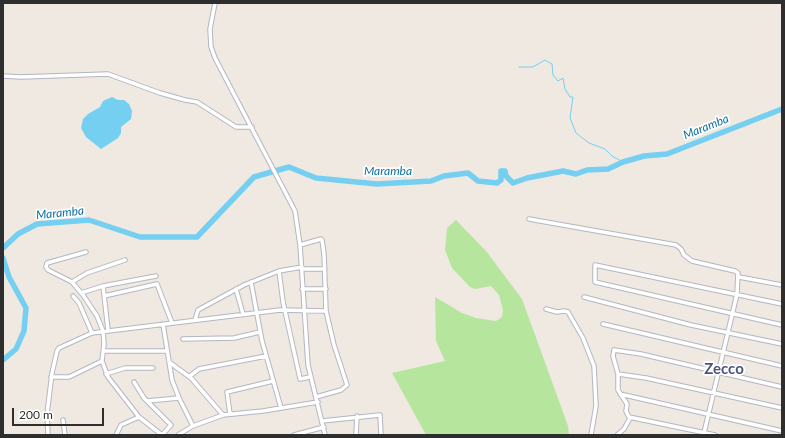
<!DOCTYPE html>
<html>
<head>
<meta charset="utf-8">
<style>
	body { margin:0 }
	#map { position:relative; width:785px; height:438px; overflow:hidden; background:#efe9e1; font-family:Lato,sans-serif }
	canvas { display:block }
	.frame { position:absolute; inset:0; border:4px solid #2e2e2e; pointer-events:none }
	.scale { position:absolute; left:12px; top:408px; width:92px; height:18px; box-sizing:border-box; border:2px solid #2e2e2e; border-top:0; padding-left:5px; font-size:12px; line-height:14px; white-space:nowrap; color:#2e2e2e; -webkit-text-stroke:3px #fff; paint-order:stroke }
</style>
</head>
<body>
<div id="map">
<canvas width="785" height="438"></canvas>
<div class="frame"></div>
<div class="scale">200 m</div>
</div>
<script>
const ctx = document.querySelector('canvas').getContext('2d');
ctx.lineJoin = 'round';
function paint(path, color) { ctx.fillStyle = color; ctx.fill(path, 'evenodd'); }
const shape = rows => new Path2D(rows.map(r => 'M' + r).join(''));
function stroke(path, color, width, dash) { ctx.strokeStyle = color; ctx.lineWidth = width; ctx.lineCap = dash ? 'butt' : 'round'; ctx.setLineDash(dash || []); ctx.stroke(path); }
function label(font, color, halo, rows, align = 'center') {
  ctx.font = font + ' Lato,sans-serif'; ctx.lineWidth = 3.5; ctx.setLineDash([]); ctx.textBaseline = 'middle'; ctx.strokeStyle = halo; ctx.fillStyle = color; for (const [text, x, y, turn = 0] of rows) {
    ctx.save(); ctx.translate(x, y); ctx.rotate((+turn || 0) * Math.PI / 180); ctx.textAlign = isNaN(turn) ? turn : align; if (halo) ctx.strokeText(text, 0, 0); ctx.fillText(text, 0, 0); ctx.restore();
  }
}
const green = shape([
	[456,220,486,251,522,299,568,426,569,435,426,435,392,373,445,361,436,341,435,297,462,313,476,318,496,321,502,317,503,310,499,295,491,286,475,289,470,287,452,268,445,250,447,228]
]);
const water = shape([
	[112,97,118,100,124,100,129,104,132,111,131,119,121,127,121,133,118,138,101,149,86,137,81,128,83,119,88,114,100,107,103,101]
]);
const stream = shape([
	[519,67,533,67,545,60,552,64,553,75,558,81,563,78,565,89,570,97,573,97,570,118,576,133,589,143,605,149,612,156,623,162]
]);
const river = shape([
	[3,248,18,234,37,224,89,220,140,237,197,237,254,177,289,167,316,178,377,184,431,181,444,176,468,173,478,181,497,183,501,180,501,171,505,171,506,176,513,183,527,178,563,171,576,174,587,170,608,169,623,162,644,156,667,154,782,109],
	[3,258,9,277,26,308,24,331,16,349,3,360]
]);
const minor = shape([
	[215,3,210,29,211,47,215,58,295,211,300,245,308,365,325,435],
	[3,76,21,77,108,74,160,93,185,100,197,102,236,127,252,127],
	[529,219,676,245,681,249,684,255,692,261,735,271,738,273,737,294,704,433],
	[300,245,321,239,322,240,324,254,326,311],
	[86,252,47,263,46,267,48,270,72,282,83,295,97,316,103,331,104,344,102,361,108,377,139,417,162,435],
	[302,269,325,269],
	[279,271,283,302,299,374,300,379,310,377],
	[739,277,782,285],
	[72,282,87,273,125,260],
	[251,282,262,341,281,408],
	[103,286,108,330],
	[236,289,243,314],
	[302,289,326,289],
	[81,293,103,286,156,276],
	[73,296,79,303,92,333,280,310,326,311,334,345,347,385,341,390,316,397],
	[104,296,157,284,172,323],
	[584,297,691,325,782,344],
	[782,304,595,265,595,282,782,325],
	[546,309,557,312,564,311,568,312,583,338,594,366,596,406,591,435],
	[195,320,198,310,244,285,279,271,302,267],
	[163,324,172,380,179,398,193,426],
	[603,324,782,366],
	[183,339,234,338,260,332],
	[104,351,167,351],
	[169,362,191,378,223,415],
	[106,374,125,368,153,368],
	[618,374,646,378,782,408],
	[190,376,199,369,266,356],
	[51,377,69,377,102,361],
	[134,382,144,398,171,425,162,435],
	[620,394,782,431],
	[147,401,179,398],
	[230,414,227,392,273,381],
	[63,420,65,435],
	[322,421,380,415,381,435],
	[48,435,47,414,52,373,57,351,59,348,92,333],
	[116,435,121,425,139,417],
	[178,435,193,426,223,415,263,411,318,402],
	[294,435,324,427],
	[356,435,357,416],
	[617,435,624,429,630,418],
	[715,435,629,417,626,411,627,404,618,390,618,374,613,356,614,350,641,354,782,387]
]);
const waterNames = [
	["Maramba",706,127,-22],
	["Maramba",388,171],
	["Maramba",60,213,-6]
];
const districtNames = [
	["Zecco",724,369]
];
paint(green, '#b6e59e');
paint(water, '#75cff0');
stroke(stream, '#75cff0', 1);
stroke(river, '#75cff0', 5.5);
stroke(minor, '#b4b7c1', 5.5);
stroke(minor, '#fff', 3.5);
label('italic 12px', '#0d6fa3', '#fff', waterNames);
label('bold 15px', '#4d5680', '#fff', districtNames);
</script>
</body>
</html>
